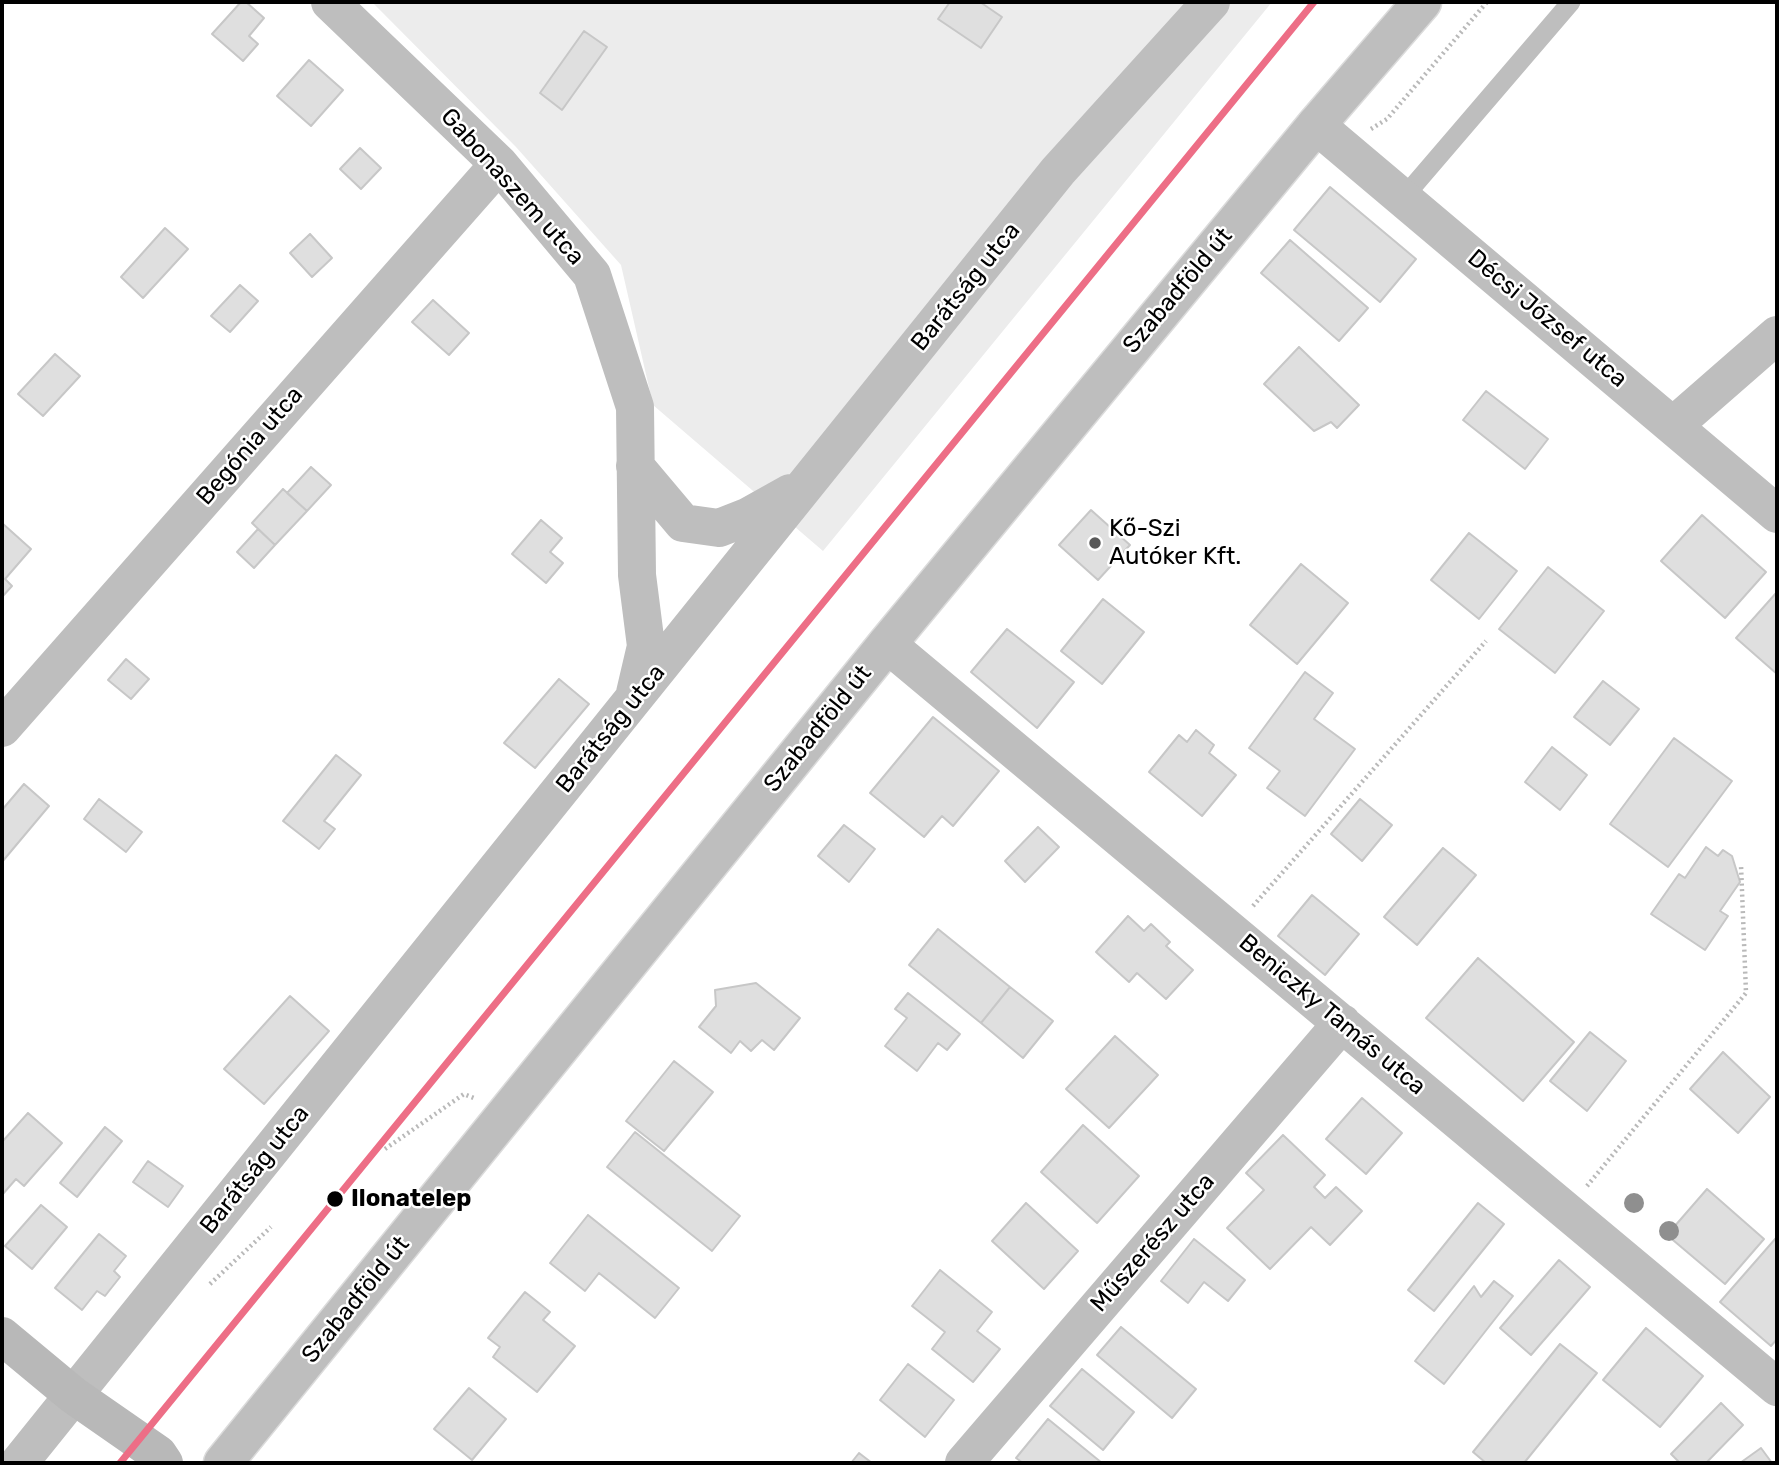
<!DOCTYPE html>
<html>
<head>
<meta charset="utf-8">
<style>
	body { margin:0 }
	#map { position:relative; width:1779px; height:1465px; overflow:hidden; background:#fff; font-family:Rubik,sans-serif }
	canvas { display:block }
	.frame { position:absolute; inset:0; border:4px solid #000; pointer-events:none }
</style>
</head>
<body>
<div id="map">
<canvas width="1779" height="1465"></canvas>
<div class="frame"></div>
</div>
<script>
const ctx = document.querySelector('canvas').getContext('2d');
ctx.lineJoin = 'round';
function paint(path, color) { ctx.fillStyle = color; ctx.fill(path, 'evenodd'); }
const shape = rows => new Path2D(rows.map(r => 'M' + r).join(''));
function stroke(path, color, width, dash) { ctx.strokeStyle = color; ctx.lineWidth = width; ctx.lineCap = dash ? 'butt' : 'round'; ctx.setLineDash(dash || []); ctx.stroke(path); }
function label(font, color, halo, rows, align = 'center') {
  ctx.font = font + ' Rubik,sans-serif'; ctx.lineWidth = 5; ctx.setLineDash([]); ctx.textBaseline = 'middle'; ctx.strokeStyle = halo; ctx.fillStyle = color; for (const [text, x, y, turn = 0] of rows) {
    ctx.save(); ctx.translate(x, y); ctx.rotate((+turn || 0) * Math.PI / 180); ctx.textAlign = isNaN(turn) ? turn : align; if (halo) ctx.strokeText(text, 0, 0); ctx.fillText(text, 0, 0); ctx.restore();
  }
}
const green = shape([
	[372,2,1272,2,823,551,653,405,621,265,516,147]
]);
const building = shape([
	[241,2,246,2,264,18,249,36,258,44,243,61,212,34,241,2],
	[950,2,980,2,1002,17,981,48,938,19,950,2],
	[584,31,607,47,562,110,540,93,584,31],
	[309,60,343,90,311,126,277,96,309,60],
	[360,148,381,168,361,189,340,169,360,148],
	[1330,187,1416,259,1380,302,1294,230,1330,187],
	[165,228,188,249,143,298,121,277,165,228],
	[310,234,332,258,312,277,290,253,310,234],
	[1290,240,1368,308,1339,341,1261,273,1290,240],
	[240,285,258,301,230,332,211,316,240,285],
	[433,300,469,333,449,355,412,322,433,300],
	[1299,347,1359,405,1337,428,1331,422,1314,431,1264,384,1299,347],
	[55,354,80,376,43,416,18,394,55,354],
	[1486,391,1548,439,1525,469,1463,420,1486,391],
	[311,467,331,485,307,511,287,493,311,467],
	[283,489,307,511,275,545,252,523,283,489],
	[1091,510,1130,545,1098,580,1059,545,1091,510],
	[1702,515,1766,572,1725,618,1661,561,1702,515],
	[541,520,562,538,550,552,563,563,546,583,512,554,541,520],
	[2,523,31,549,5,579,12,586,2,597,2,523],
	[258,529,275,545,254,568,237,552,258,529],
	[1469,533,1517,571,1479,619,1431,580,1469,533],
	[1301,564,1348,603,1297,664,1250,625,1301,564],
	[1548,567,1604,611,1555,673,1499,629,1548,567],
	[1777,592,1777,674,1736,638,1777,592],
	[1103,599,1144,632,1102,684,1061,651,1103,599],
	[1007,629,1074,682,1037,728,971,672,1007,629],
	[126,659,149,679,131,699,108,680,126,659],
	[1305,672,1333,693,1314,719,1355,749,1305,816,1267,788,1280,771,1249,748,1305,672],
	[559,679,589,704,535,768,504,743,559,679],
	[1603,681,1639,709,1610,745,1574,717,1603,681],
	[933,717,999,771,953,826,942,816,924,837,870,793,933,717],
	[1196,730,1214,745,1209,753,1236,775,1202,816,1149,772,1179,735,1187,742,1196,730],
	[1674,738,1732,781,1668,867,1610,824,1674,738],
	[1552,747,1587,775,1560,810,1525,782,1552,747],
	[336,755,361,775,324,821,335,829,319,849,283,821,336,755],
	[24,784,49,806,2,862,2,810,24,784],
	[99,799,142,832,126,852,84,819,99,799],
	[1360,799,1392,825,1362,861,1331,834,1360,799],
	[844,825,875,849,849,882,818,856,844,825],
	[1038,827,1059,847,1025,882,1005,861,1038,827],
	[1706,847,1718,856,1723,850,1732,856,1740,882,1720,911,1728,916,1705,950,1651,914,1679,874,1685,878,1706,847],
	[1443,848,1476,875,1417,945,1384,917,1443,848],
	[1312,895,1359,934,1325,975,1278,936,1312,895],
	[1128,916,1144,931,1151,924,1170,942,1166,946,1193,970,1166,999,1137,973,1129,982,1096,952,1128,916],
	[938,929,1010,987,981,1023,909,965,938,929],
	[1478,958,1574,1042,1523,1101,1426,1018,1478,958],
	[756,983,800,1018,774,1050,762,1040,751,1051,740,1041,731,1053,699,1027,716,1006,715,990,756,983],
	[1010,987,1053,1021,1023,1058,981,1023,1010,987],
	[908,993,960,1034,947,1050,938,1043,917,1071,885,1046,907,1018,895,1009,908,993],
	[290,996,329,1031,264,1104,224,1069,290,996],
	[1590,1032,1626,1061,1587,1111,1550,1081,1590,1032],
	[1115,1036,1158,1075,1109,1128,1066,1089,1115,1036],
	[1723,1052,1770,1097,1738,1133,1690,1089,1723,1052],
	[674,1061,713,1092,664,1151,626,1121,674,1061],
	[1362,1098,1402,1133,1366,1174,1326,1139,1362,1098],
	[28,1113,62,1143,24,1186,16,1179,2,1195,2,1142,28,1113],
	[1083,1125,1139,1176,1097,1223,1041,1172,1083,1125],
	[105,1127,122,1141,77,1197,60,1183,105,1127],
	[635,1132,740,1216,712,1251,607,1167,635,1132],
	[1283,1135,1325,1175,1314,1187,1325,1198,1336,1187,1362,1211,1330,1245,1311,1227,1270,1269,1227,1228,1264,1190,1246,1173,1283,1135],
	[148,1161,183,1186,168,1207,133,1182,148,1161],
	[1707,1189,1764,1239,1725,1284,1667,1235,1707,1189],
	[1026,1203,1078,1251,1044,1289,992,1241,1026,1203],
	[1478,1203,1504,1224,1434,1311,1408,1290,1478,1203],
	[41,1205,67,1227,32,1269,5,1246,41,1205],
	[588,1215,679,1288,655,1318,599,1273,585,1291,550,1263,588,1215],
	[99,1234,126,1256,114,1271,120,1277,105,1296,97,1291,82,1310,55,1288,99,1234],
	[1776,1238,1777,1339,1771,1346,1720,1302,1776,1238],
	[1194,1239,1245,1280,1228,1301,1204,1282,1188,1303,1161,1281,1194,1239],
	[1559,1260,1590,1287,1531,1355,1500,1328,1559,1260],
	[940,1270,992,1312,977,1331,1000,1349,973,1382,932,1349,945,1332,912,1306,940,1270],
	[1494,1281,1513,1296,1444,1384,1415,1361,1474,1286,1481,1297,1494,1281],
	[525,1292,550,1312,543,1320,575,1346,537,1392,493,1357,500,1347,488,1338,525,1292],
	[1121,1327,1196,1389,1172,1418,1097,1355,1121,1327],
	[1646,1328,1703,1376,1660,1427,1603,1380,1646,1328],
	[1560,1344,1597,1373,1524,1463,1486,1463,1473,1452,1560,1344],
	[908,1364,954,1400,925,1437,880,1400,908,1364],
	[1082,1369,1134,1412,1103,1450,1050,1406,1082,1369],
	[469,1388,506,1419,472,1460,434,1429,469,1388],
	[1721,1403,1743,1425,1706,1463,1680,1463,1671,1454,1721,1403],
	[1048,1419,1102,1463,1023,1463,1016,1458,1048,1419],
	[1761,1448,1772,1463,1740,1463,1761,1448],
	[859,1453,872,1463,851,1463,859,1453]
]);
const path = shape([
	[1371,129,1387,119,1487,2],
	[1253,906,1486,641],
	[385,1149,464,1094,476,1099],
	[1587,1186,1746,993,1741,865],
	[210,1284,271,1227]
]);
const lane = shape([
	[1403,198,1571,2]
]);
const street = shape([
	[330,2,499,164,592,275,635,407,637,575,646,646,635,693],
	[1316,125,1777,514],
	[1674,425,1777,335],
	[635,466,683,523,719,528,747,517,790,493],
	[887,644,1777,1387],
	[2,728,499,164],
	[19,1463,1058,171,1211,2],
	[964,1463,1342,1023]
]);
const secondary = shape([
	[2,1336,73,1395,158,1454,164,1463]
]);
const primary = shape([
	[223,1463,887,644,1316,125,1422,2]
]);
const rail1 = shape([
	[120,1463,1314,2]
]);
const trees = [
	[1634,1203],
	[1669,1231]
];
const markers = [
	[1095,543,7,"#595959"],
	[335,1199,9,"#000"]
];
const streetNames = [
	["Gabonaszem utca",512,187,48],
	["Barátság utca",966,287,-51],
	["Szabadföld út",1178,291,-50],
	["Décsi József utca",1547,319,40],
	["Begónia utca",250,446,-49],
	["Barátság utca",611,729,-51],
	["Szabadföld út",818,729,-51],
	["Beniczky Tamás utca",1332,1015,40],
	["Barátság utca",255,1170,-51],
	["Műszerész utca",1153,1243,-49],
	["Szabadföld út",356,1300,-51]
];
const poiNames = [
	["Kő-Szi",1109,529],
	["Autóker Kft.",1109,557]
];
const stopNames = [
	["Ilonatelep",351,1199]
];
paint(green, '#ececec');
paint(building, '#dfdfdf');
stroke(building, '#c7c7c7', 2);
stroke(primary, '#dbdbdb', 41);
stroke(path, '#b9b9b9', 4.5, [2, 3.5]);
stroke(lane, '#bebebe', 19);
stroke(street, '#bebebe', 38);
stroke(secondary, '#b8b8b8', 38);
stroke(primary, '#bebebe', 38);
stroke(rail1, '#ed6e86', 7);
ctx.fillStyle = '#8f8f8f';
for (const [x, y] of trees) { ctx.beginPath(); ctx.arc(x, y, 10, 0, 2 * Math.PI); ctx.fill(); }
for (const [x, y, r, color] of markers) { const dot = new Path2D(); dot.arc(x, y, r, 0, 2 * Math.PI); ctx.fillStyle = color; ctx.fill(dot); stroke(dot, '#fff', 2.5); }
label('24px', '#000', '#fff', streetNames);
label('24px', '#000', '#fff', poiNames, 'left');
label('bold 24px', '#000', '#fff', stopNames, 'left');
</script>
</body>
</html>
